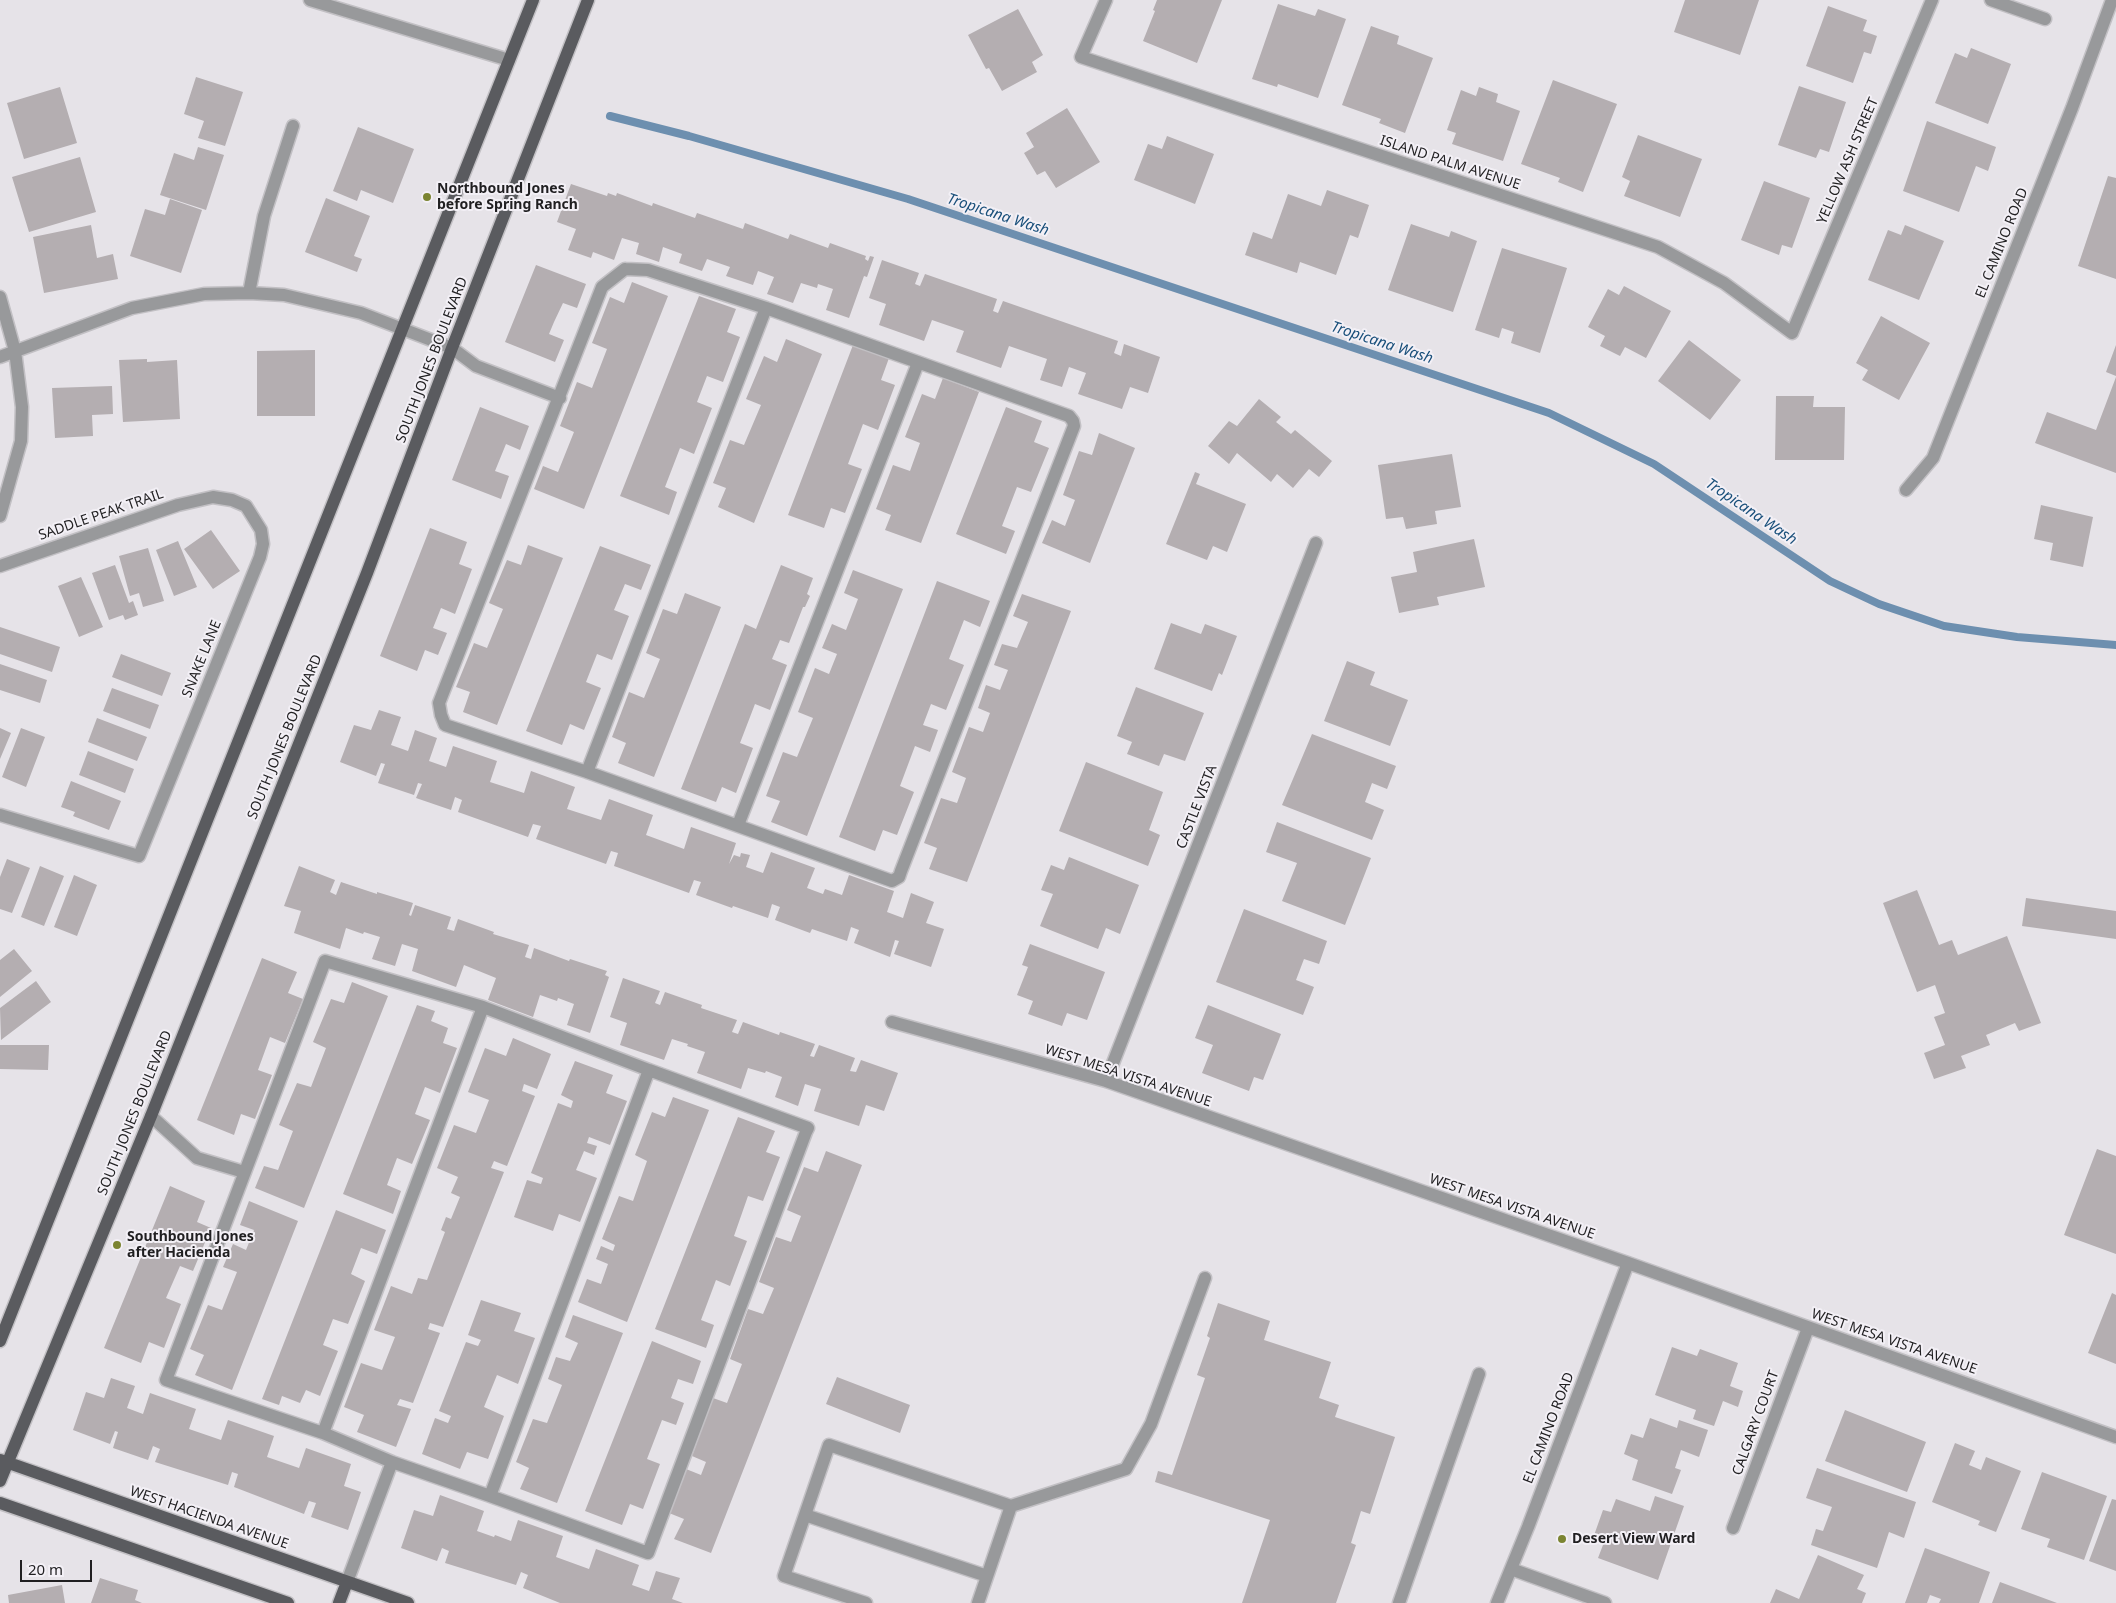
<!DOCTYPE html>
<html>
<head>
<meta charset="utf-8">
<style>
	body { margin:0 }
	#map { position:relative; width:2116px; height:1603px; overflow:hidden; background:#e6e3e8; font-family:"Noto Sans",sans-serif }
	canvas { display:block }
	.scale { position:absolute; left:20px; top:1560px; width:72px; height:22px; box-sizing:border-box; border:2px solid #201f21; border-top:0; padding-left:6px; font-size:15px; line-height:18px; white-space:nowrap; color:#201f21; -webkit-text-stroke:4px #f3f0f6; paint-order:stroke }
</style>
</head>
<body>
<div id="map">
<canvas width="2116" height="1603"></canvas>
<div class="scale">20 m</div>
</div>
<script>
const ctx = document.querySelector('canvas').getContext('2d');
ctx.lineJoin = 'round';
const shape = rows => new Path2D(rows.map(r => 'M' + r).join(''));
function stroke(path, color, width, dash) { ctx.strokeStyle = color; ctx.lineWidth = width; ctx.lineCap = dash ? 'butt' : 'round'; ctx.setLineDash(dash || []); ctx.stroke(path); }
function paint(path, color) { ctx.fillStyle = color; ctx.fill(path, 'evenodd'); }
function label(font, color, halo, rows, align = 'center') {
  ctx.font = font + ' "Noto Sans",sans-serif'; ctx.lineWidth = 4; ctx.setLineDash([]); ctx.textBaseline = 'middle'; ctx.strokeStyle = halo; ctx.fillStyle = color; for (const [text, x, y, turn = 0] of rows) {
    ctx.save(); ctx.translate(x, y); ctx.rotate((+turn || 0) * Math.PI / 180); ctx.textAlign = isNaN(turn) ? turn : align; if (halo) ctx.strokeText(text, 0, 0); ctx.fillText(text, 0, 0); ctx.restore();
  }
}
const stream = shape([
	[610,116,689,136,908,199,1549,413,1654,464,1830,581,1879,604,1944,626,2017,637,2116,645]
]);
const building = shape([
	[1157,0,1222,0,1197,63,1143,41,1155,11,1153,10],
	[1685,0,1759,0,1740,55,1674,32],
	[1278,4,1315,16,1318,9,1346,19,1318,98,1278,84,1277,87,1252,79],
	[1828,6,1867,20,1863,31,1877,36,1871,54,1864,52,1853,83,1806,66],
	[1018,9,1043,55,1032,62,1037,72,1002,91,989,68,986,69,968,35],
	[1371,26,1399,36,1397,44,1433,58,1405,133,1379,123,1381,119,1342,105],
	[1971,48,2011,64,1988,124,1935,103,1955,53,1967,58],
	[196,77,243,92,225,146,198,138,204,121,184,114],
	[1553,80,1617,104,1583,192,1558,182,1560,178,1521,164],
	[1799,86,1846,102,1829,152,1820,149,1816,158,1778,145],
	[60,87,77,143,24,159,7,103],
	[1479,87,1498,94,1496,102,1520,111,1503,161,1452,144,1456,133,1447,130,1461,90,1476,96],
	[1067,108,1100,162,1056,188,1045,171,1037,175,1024,153,1034,147,1026,133],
	[1927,121,1996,147,1988,171,1976,166,1959,212,1903,191],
	[358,127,414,149,393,203,361,190,357,201,333,191],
	[1638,135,1702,159,1680,217,1624,196,1630,181,1622,177],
	[1167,136,1214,154,1195,204,1134,180,1148,144,1162,149],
	[198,147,224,155,206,210,160,195,174,153,194,160],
	[80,157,96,212,29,232,12,177],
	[2108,176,2116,178,2116,279,2078,266],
	[1764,181,1810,198,1792,248,1782,245,1779,255,1741,240],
	[571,184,607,196,608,193,616,196,617,193,652,206,653,203,695,218,697,213,743,229,745,223,788,239,790,234,828,248,830,243,866,256,865,259,868,261,870,256,874,257,867,277,864,276,849,318,826,310,833,289,818,284,817,288,801,283,793,303,767,294,774,277,758,271,753,285,726,276,730,267,707,259,702,271,679,263,682,254,663,247,659,262,636,254,639,243,622,238,614,260,593,252,591,258,568,250,576,229,557,222],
	[1327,190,1369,205,1358,238,1350,235,1336,275,1300,262,1297,273,1245,255,1253,232,1272,239,1288,194,1321,206],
	[326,198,370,216,354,256,362,259,357,272,305,252],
	[170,199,202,210,181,273,130,256,145,209,165,215],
	[1411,224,1449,237,1451,231,1477,241,1453,312,1388,290],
	[91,225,97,258,113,254,118,279,44,293,33,237],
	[1905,225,1944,241,1919,300,1868,280,1888,230,1901,235],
	[1502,248,1567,268,1540,353,1511,343,1514,332,1502,328,1499,338,1475,330],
	[882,260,919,273,915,284,920,286,925,274,997,299,993,311,998,313,1003,301,1118,341,1114,353,1121,356,1124,344,1160,357,1148,393,1130,387,1122,409,1078,394,1086,373,1069,367,1062,387,1040,380,1047,359,1009,346,1001,368,956,352,964,331,932,320,924,341,879,325,886,304,869,298],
	[536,265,586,284,577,308,563,303,554,322,549,334,564,340,555,362,505,342],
	[632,282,668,296,584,509,534,489,543,466,558,472,574,432,560,426,577,382,592,388,607,349,592,343,610,297,624,303],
	[1624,286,1671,311,1646,358,1625,347,1620,356,1600,346,1605,336,1588,327,1608,289,1619,295],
	[699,296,736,309,727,332,740,337,723,382,707,376,697,402,712,408,694,454,680,448,665,487,677,492,669,515,620,496],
	[1881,316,1930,343,1899,400,1862,380,1868,370,1856,363],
	[786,339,822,354,754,523,718,507,726,488,713,483,730,440,744,445,761,405,746,399,764,356,777,362],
	[1689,340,1741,380,1710,420,1658,381],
	[853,345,889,358,881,380,895,385,878,430,863,424,848,464,862,469,845,513,831,508,824,528,788,515],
	[2116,345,2116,376,2106,372],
	[315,350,315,416,257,416,257,351],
	[147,359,147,362,177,360,180,419,123,422,119,360],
	[2116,377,2116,473,2035,443,2047,412,2096,430],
	[943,378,979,392,921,543,885,530,891,515,876,509,893,465,910,471,920,443,905,437,922,394,935,399],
	[112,386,113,414,92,415,93,436,55,438,52,388],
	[1776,396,1814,396,1813,407,1845,407,1844,460,1775,460],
	[1259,399,1281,417,1276,422,1291,434,1295,430,1332,461,1319,477,1309,469,1293,488,1277,474,1271,482,1237,453,1229,464,1208,446,1229,421,1237,426],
	[480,407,529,426,520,450,506,444,495,471,509,476,501,499,452,480],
	[1006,407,1042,421,1034,442,1049,448,1031,492,1017,487,1002,526,1015,531,1006,554,956,534],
	[1099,433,1135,448,1090,563,1042,543,1052,520,1065,526,1075,500,1063,495,1079,451,1092,455],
	[1452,454,1461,507,1435,511,1437,524,1406,529,1403,517,1386,519,1378,465],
	[1195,472,1200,474,1196,484,1246,504,1227,552,1213,546,1207,560,1166,544],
	[2041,505,2093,517,2083,567,2050,560,2053,543,2034,539],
	[430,528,467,542,459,564,472,569,455,614,441,608,433,628,447,633,438,655,425,650,417,671,380,656],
	[211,530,240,571,213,589,184,549],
	[1474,539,1485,587,1437,597,1439,605,1399,613,1391,577,1417,572,1413,552],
	[178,541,197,587,174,596,156,550],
	[528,545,563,558,497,725,463,712,470,692,456,687,474,643,487,648,503,609,489,603,507,560,521,565],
	[600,546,651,565,641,590,625,584,614,610,629,616,612,660,597,654,586,682,601,688,584,730,570,724,562,745,526,731],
	[148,548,164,601,143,607,139,593,130,596,119,556],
	[115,565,129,603,133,601,138,615,125,620,123,615,109,620,92,573],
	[781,565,813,578,807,594,810,596,805,607,803,607,789,643,780,640,772,659,787,665,770,710,755,704,740,743,753,748,736,793,722,787,716,802,681,789,745,624,756,629],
	[853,570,903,589,807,836,771,822,780,801,766,796,783,752,797,757,813,718,798,712,815,668,829,674,837,654,822,648,832,624,846,630,858,599,844,593],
	[81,577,103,627,79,637,58,586],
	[937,581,990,601,980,627,964,620,949,659,964,665,946,710,931,704,923,725,938,730,930,752,915,746,900,786,914,792,897,835,883,830,875,851,839,837],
	[685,593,721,607,654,777,618,763,626,743,612,737,629,692,644,698,660,659,646,653,663,609,677,614],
	[1022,594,1071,611,967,882,929,869,937,848,924,843,941,798,957,803,966,778,952,772,969,727,983,732,990,713,978,708,986,685,1000,690,1008,670,994,665,1002,644,1017,648,1028,622,1013,616],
	[1171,623,1201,634,1205,624,1237,636,1222,675,1219,673,1212,691,1154,669],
	[0,627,60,647,52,672,0,654],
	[121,654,171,673,162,696,112,677],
	[1347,661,1375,672,1370,685,1408,700,1390,746,1324,721],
	[0,664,47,680,40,703,0,690],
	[1136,687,1204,713,1185,761,1164,754,1159,766,1127,754,1132,742,1117,736],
	[112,688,159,705,150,729,103,711],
	[379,710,401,717,391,745,408,751,415,730,437,738,429,761,446,767,453,746,497,761,490,782,524,793,531,771,575,787,567,809,601,820,609,799,653,815,646,835,684,849,691,827,736,843,729,864,734,855,740,857,741,853,750,855,746,867,763,873,771,852,815,868,807,888,823,894,825,889,842,895,849,875,894,891,887,912,903,918,911,893,934,902,926,923,944,929,931,967,894,954,899,941,895,940,890,957,854,943,859,930,851,927,847,941,812,929,810,933,775,920,780,907,772,904,768,918,733,906,732,908,696,895,701,882,694,880,689,893,614,866,618,853,611,851,606,864,536,839,541,826,533,824,528,837,458,812,462,800,455,797,451,810,416,798,422,784,418,783,414,795,378,783,385,764,381,763,376,776,340,762,354,725,371,730],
	[97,718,147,737,137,761,88,742],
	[0,728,11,733,0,759],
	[21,728,45,737,26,787,2,777],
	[1312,734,1396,766,1387,789,1372,783,1365,802,1384,810,1372,840,1282,805],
	[88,751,134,769,125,793,79,775],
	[1086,762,1163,792,1149,830,1160,835,1148,866,1059,831],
	[71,781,121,801,109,830,73,816,75,812,61,807],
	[1277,822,1371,858,1345,925,1282,901,1297,863,1266,852],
	[1069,857,1139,885,1120,934,1106,928,1098,949,1040,926,1053,894,1041,890,1051,865,1064,870],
	[7,859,30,868,12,913,0,909,0,877],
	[40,866,64,876,44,926,21,917],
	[299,866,335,880,330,892,336,895,341,882,377,894,377,892,413,903,409,915,411,916,415,905,451,917,447,929,454,931,458,919,494,932,493,934,529,945,525,957,531,959,534,948,569,961,570,959,607,971,605,975,609,977,590,1033,567,1025,574,1004,558,998,557,1001,540,995,533,1017,488,1000,496,978,464,965,456,987,412,971,418,949,402,944,395,966,372,959,380,937,364,932,363,934,346,928,340,949,294,933,301,911,284,906],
	[74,875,97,885,77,936,54,927],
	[1917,890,1939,945,1952,940,1958,955,2007,936,2041,1023,2019,1031,2015,1023,1986,1035,1990,1045,1961,1056,1966,1068,1934,1079,1924,1053,1945,1045,1934,1017,1945,1013,1935,985,1917,992,1883,903],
	[2026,898,2116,911,2116,939,2022,926],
	[1244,909,1327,941,1319,964,1304,959,1296,980,1314,987,1303,1015,1216,982],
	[1030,944,1105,972,1087,1020,1067,1013,1062,1026,1028,1014,1033,1001,1017,995,1028,967,1022,965],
	[14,949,32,971,0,997,0,960],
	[262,958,297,972,288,993,303,999,285,1043,270,1037,258,1070,272,1075,255,1119,241,1114,234,1135,197,1120],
	[623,978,660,991,655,1003,660,1005,665,992,702,1005,701,1008,737,1020,732,1032,738,1034,743,1022,779,1035,780,1032,815,1044,810,1056,814,1057,819,1045,855,1058,850,1071,856,1072,861,1060,898,1073,884,1111,866,1105,859,1126,814,1111,821,1089,805,1084,798,1106,775,1097,782,1077,766,1071,765,1073,748,1068,741,1089,697,1073,705,1052,687,1046,688,1044,672,1039,664,1060,620,1045,627,1023,610,1017],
	[36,981,51,1002,1,1040,0,1008],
	[352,982,388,996,304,1208,255,1188,264,1166,278,1170,293,1131,279,1125,297,1083,311,1087,326,1048,313,1042,331,999,344,1003],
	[417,1005,435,1011,431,1021,448,1028,443,1043,457,1048,440,1093,425,1087,415,1114,430,1120,412,1164,397,1158,387,1185,401,1191,393,1214,343,1194],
	[1208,1005,1281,1034,1263,1080,1254,1077,1249,1091,1202,1073,1213,1045,1195,1038],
	[513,1038,551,1054,537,1089,524,1084,522,1091,535,1096,507,1166,494,1161,491,1168,504,1172,443,1327,430,1323,428,1329,440,1333,413,1403,400,1399,397,1405,411,1409,396,1447,357,1432,364,1415,344,1407,361,1363,382,1370,395,1337,374,1330,391,1286,412,1294,418,1278,427,1280,445,1232,441,1230,446,1217,451,1219,460,1197,451,1193,458,1177,437,1168,454,1125,476,1133,489,1100,468,1092,485,1048,506,1056],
	[0,1045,49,1045,48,1070,0,1069],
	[575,1061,613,1075,606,1093,627,1101,610,1145,589,1137,587,1143,597,1146,594,1155,584,1151,576,1170,597,1178,580,1222,559,1214,553,1231,514,1217,527,1180,541,1184,543,1178,531,1173,558,1103,571,1108,573,1101,561,1095],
	[673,1097,709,1110,627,1322,578,1302,587,1279,601,1284,608,1264,596,1259,601,1246,613,1251,615,1245,602,1239,619,1196,633,1201,647,1161,635,1155,652,1112,665,1117],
	[738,1117,775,1131,766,1152,780,1157,763,1201,748,1196,734,1236,747,1241,730,1286,716,1280,701,1320,714,1325,706,1348,655,1329],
	[2097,1149,2116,1156,2116,1254,2064,1235],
	[826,1151,862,1165,711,1553,674,1539,684,1519,669,1513,686,1469,701,1475,706,1462,692,1456,713,1398,727,1403,742,1364,730,1359,748,1309,763,1314,774,1288,759,1282,776,1237,791,1242,801,1216,787,1210,804,1167,818,1172],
	[170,1186,205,1201,197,1222,211,1228,193,1271,180,1266,166,1298,181,1304,164,1348,149,1342,141,1363,104,1348],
	[249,1201,298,1221,232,1390,195,1375,204,1355,190,1349,208,1305,222,1310,237,1272,223,1267,233,1244,246,1250,254,1230,240,1225],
	[336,1210,386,1230,377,1254,361,1248,351,1274,365,1281,348,1324,333,1319,323,1345,338,1351,320,1396,306,1390,300,1403,282,1396,279,1405,262,1399],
	[2112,1293,2116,1295,2116,1364,2088,1353],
	[481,1300,521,1313,514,1331,535,1338,518,1384,497,1375,484,1407,504,1416,488,1459,467,1452,460,1469,422,1454,435,1418,448,1423,451,1416,439,1411,466,1342,478,1346,481,1340,468,1335],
	[1218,1303,1270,1321,1264,1340,1331,1362,1319,1398,1339,1405,1335,1417,1395,1437,1370,1514,1361,1511,1351,1543,1356,1545,1336,1603,1242,1603,1270,1520,1155,1482,1158,1471,1172,1475,1205,1378,1197,1375,1210,1338,1207,1336],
	[573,1315,623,1333,557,1503,520,1489,529,1468,516,1462,533,1419,547,1423,562,1385,548,1379,556,1357,570,1361,578,1343,565,1337],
	[652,1341,701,1361,693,1384,678,1379,671,1398,684,1403,676,1425,662,1420,647,1459,660,1464,643,1509,630,1504,622,1525,585,1511],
	[1672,1347,1697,1356,1700,1349,1738,1363,1730,1386,1743,1391,1738,1407,1723,1401,1714,1426,1693,1419,1696,1410,1655,1395],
	[837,1377,910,1405,900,1433,826,1404],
	[111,1378,135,1386,127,1408,143,1414,150,1393,196,1409,189,1429,221,1440,228,1420,274,1436,267,1457,299,1468,306,1448,351,1464,344,1486,361,1492,348,1530,311,1517,316,1503,309,1501,304,1514,234,1487,238,1474,232,1472,228,1485,155,1462,160,1449,153,1446,148,1460,113,1448,118,1432,115,1431,110,1444,73,1430,86,1392,104,1398],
	[1845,1410,1926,1442,1907,1492,1825,1461],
	[1650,1418,1677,1428,1679,1420,1708,1430,1699,1457,1681,1450,1675,1468,1681,1470,1672,1494,1632,1480,1638,1460,1624,1454,1631,1434,1643,1438],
	[1955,1443,1975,1451,1969,1465,1981,1470,1986,1457,2021,1471,1996,1532,1978,1525,1980,1521,1932,1502],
	[1817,1468,1916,1502,1904,1538,1889,1532,1877,1568,1811,1545,1816,1529,1823,1531,1832,1507,1806,1498],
	[2042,1472,2107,1496,2084,1560,2047,1547,2050,1539,2021,1529],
	[440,1495,484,1511,477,1531,494,1537,495,1535,511,1541,518,1520,563,1536,556,1557,589,1569,596,1549,639,1565,632,1585,649,1591,656,1571,680,1578,672,1599,683,1603,560,1603,523,1588,528,1575,521,1572,516,1585,445,1563,449,1551,442,1548,437,1561,401,1548,414,1510,433,1516],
	[1655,1496,1684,1506,1658,1580,1598,1558,1603,1545,1592,1541,1603,1510,1611,1512,1616,1499,1650,1511],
	[2112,1499,2116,1500,2116,1571,2089,1561],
	[1925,1548,1990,1572,1979,1603,1939,1603,1941,1599,1930,1595,1927,1603,1905,1603],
	[1818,1555,1864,1575,1857,1589,1866,1593,1862,1603,1770,1603,1776,1589,1799,1599],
	[100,1578,138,1590,135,1600,142,1603,91,1603],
	[2000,1582,2057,1603,1992,1603],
	[62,1585,65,1603,9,1603,8,1595]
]);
const minor = shape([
	[310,0,509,60],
	[1106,0,1081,57,1658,247,1724,283,1792,333,1932,0],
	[1991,0,2045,19],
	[625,269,648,270,766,308,1069,416,1073,421,1074,426,901,871,899,877,892,881,587,772,445,725,441,715,439,703,602,287,625,269],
	[249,293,264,216,293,126],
	[0,297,15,351,22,407,21,441,0,516],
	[0,357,132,308,204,294,249,293,284,295,361,313,452,348,476,366,560,398],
	[1906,490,1933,458,2072,108,2112,0],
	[0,566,178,505,213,497,232,500,246,506,261,530,263,544,260,557,139,856,0,815],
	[587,772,766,308],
	[738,825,918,363],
	[892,1022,1106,1081,1628,1263,2116,1437],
	[1106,1081,1316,543],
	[151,1116,197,1158,244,1172],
	[323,1433,166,1380,325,961,483,1007],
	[490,1496,648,1553,806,1132,808,1128,649,1070],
	[1011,1506,1126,1469,1151,1424,1205,1278],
	[805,1515,987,1576],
	[1733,1528,1808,1328],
	[1511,1569,1605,1603],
	[347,1582,392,1462,323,1433,483,1007,649,1070,490,1496,392,1462],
	[866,1603,784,1576,829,1445,1011,1506,978,1603],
	[1399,1603,1479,1374],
	[1497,1603,1528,1527,1628,1263]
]);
const major = shape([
	[0,1341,533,0],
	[0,1460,408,1603],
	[0,1481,151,1116,367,573,452,348,588,0],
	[0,1503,288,1603],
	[339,1603,347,1582]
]);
const markers = [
	[427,197,5,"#7b8431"],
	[117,1245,5,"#7b8431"],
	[1562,1539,5,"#7b8431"]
];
const streetNames = [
	["YELLOW ASH STREET",1848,161,-67],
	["ISLAND PALM AVENUE",1450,163,18],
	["EL CAMINO ROAD",2002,243,-68],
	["SOUTH JONES BOULEVARD",432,360,-69],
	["SADDLE PEAK TRAIL",101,515,-19],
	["SNAKE LANE",202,659,-68],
	["SOUTH JONES BOULEVARD",285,737,-68],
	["CASTLE VISTA",1197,807,-69],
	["WEST MESA VISTA AVENUE",1128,1076,18],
	["SOUTH JONES BOULEVARD",135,1113,-68],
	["WEST MESA VISTA AVENUE",1512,1207,19],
	["WEST MESA VISTA AVENUE",1894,1342,19],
	["CALGARY COURT",1756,1423,-70],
	["EL CAMINO ROAD",1549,1428,-69],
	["WEST HACIENDA AVENUE",209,1518,19]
];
const poiNames = [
	["Northbound Jones",437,189],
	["before Spring Ranch",437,205],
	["Southbound Jones",127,1237],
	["after Hacienda",127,1253],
	["Desert View Ward",1572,1539]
];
const waterNames = [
	["Tropicana Wash",998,215,18],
	["Tropicana Wash",1382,343,18],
	["Tropicana Wash",1751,512,34]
];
stroke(stream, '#6d8faf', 8);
paint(building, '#b4aeb1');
stroke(minor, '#c2c0c4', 15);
stroke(major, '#c2c0c4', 15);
stroke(minor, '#98999b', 12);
stroke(major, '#5a5b5f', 12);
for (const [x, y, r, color] of markers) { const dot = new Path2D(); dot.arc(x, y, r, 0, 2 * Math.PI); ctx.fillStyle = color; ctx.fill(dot); stroke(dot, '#f3f0f6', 2); }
label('14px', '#201f21', '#f3f0f6', streetNames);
label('bold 14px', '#201f21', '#f3f0f6', poiNames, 'left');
label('italic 15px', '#194f7a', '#f3f0f6', waterNames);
</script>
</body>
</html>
